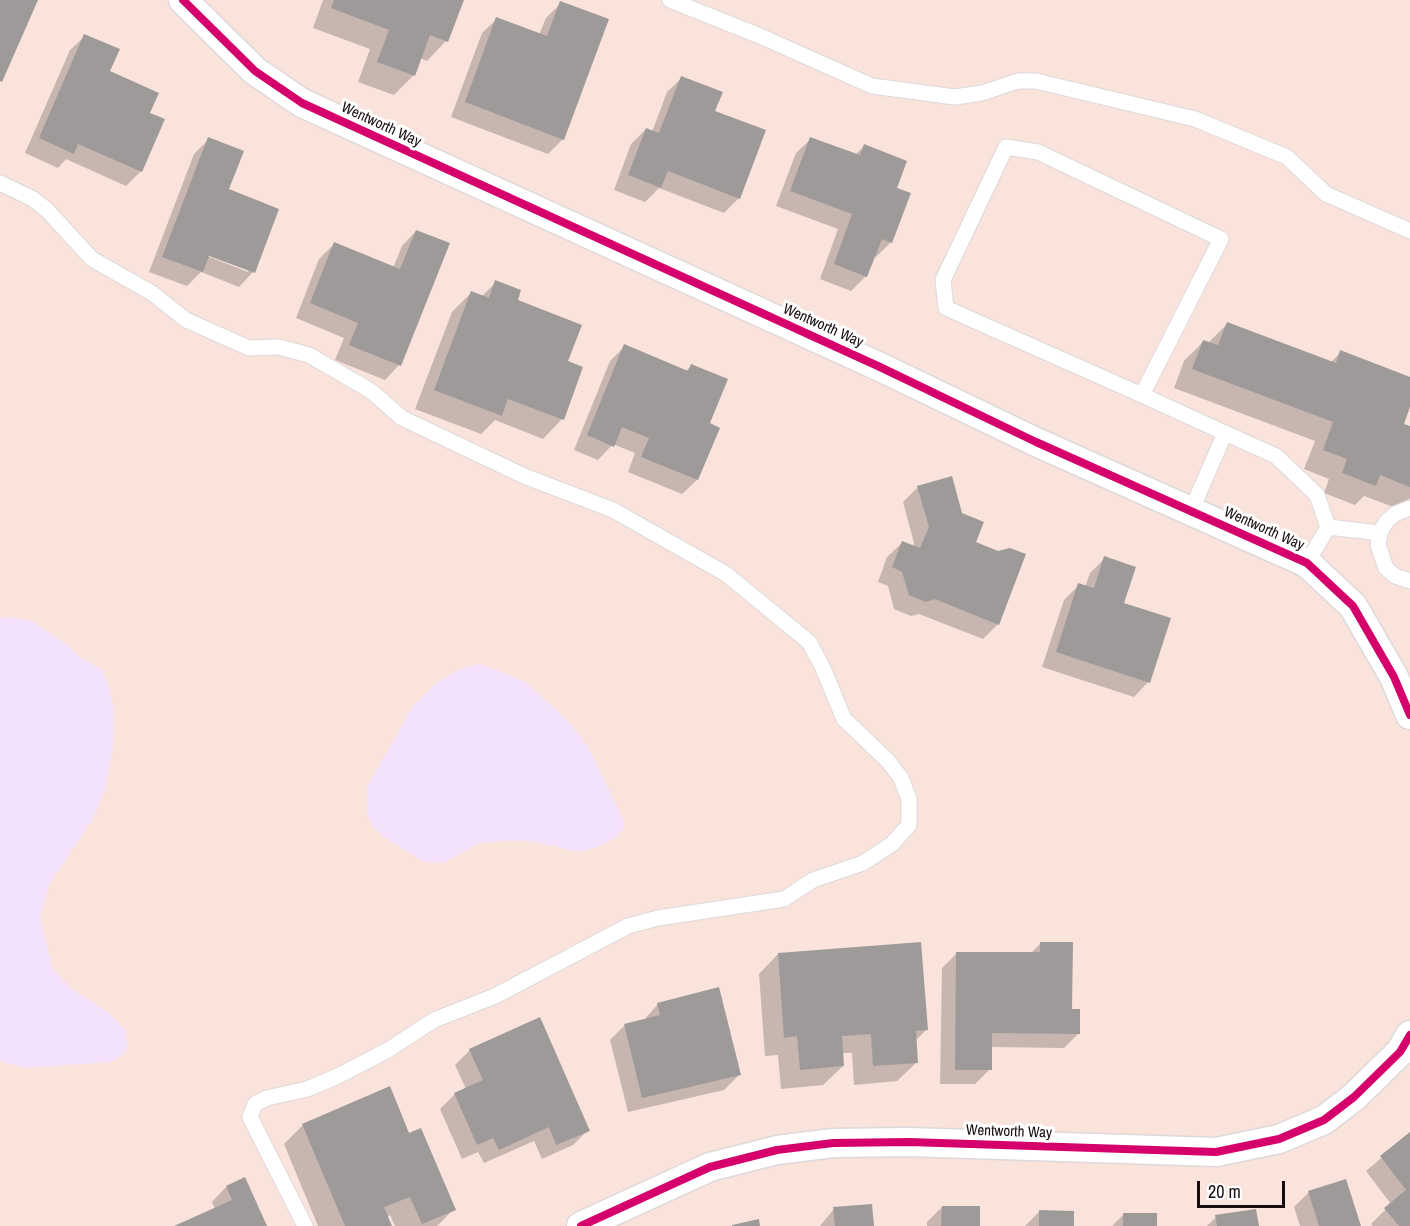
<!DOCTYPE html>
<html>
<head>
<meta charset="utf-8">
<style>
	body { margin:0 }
	#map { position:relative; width:1410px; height:1226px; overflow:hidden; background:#fcfcfc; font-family:"Archivo Narrow",sans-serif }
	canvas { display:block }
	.scale { position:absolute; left:1197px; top:1181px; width:88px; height:27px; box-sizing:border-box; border:3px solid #160c0f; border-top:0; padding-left:8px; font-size:18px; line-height:21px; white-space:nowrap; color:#160c0f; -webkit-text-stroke:4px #fff; paint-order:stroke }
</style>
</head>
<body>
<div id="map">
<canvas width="1410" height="1226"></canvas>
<div class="scale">20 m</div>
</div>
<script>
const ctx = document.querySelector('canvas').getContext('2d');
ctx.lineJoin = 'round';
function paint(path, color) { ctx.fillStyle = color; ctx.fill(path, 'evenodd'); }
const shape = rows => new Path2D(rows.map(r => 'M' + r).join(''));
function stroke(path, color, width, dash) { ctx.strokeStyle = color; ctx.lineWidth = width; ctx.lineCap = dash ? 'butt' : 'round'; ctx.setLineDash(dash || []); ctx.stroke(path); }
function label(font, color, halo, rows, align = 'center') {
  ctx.font = font + ' "Archivo Narrow",sans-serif'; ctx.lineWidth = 6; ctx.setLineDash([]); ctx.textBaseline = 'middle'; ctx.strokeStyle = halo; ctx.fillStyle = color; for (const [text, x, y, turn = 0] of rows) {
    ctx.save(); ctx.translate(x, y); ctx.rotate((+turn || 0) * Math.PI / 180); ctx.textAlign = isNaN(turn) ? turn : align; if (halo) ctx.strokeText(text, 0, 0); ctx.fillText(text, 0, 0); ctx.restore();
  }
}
const green = shape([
	[0,0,1410,0,1410,1226,0,1226]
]);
const water = shape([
	[13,617,32,621,69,646,78,656,103,670,110,690,114,712,113,747,105,790,93,819,50,883,40,916,52,967,69,987,109,1013,126,1031,128,1046,125,1053,111,1062,26,1068,0,1061,0,618],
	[480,664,526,682,570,723,589,748,624,821,624,827,617,837,598,847,578,852,531,841,500,841,477,844,446,862,434,863,424,862,384,837,372,826,367,814,367,787,412,707,435,684,459,669]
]);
const shadow = shape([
	[323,0,462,0,446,41,427,61,420,58,413,76,394,95,358,82,370,49,313,28],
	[561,3,563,139,548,154,451,117,482,33,497,19,539,35,546,18],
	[85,36,108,72,148,114,141,171,126,186,66,159,58,168,25,153,70,50],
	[682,78,713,112,739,198,724,213,659,188,645,202,614,190,631,144,646,129,652,132,667,92],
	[209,139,253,272,239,287,201,272,187,286,149,272,194,154],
	[203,251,248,269,248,272,202,254],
	[811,139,855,155,864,146,895,189,891,242,876,257,874,256,866,276,851,291,820,279,838,229,776,206,796,153],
	[416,231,448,244,399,365,385,380,335,360,344,338,296,318,319,259,334,244,393,268,402,246],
	[496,282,516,301,566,362,562,419,543,439,495,420,481,434,415,409,452,312,471,293,481,297],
	[1227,324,1330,363,1341,352,1410,378,1410,402,1402,425,1410,427,1410,498,1399,509,1364,496,1355,505,1324,493,1329,479,1304,469,1315,441,1174,388,1184,361,1203,342,1208,343],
	[625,346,686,371,692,365,708,424,718,428,697,480,682,494,628,472,635,453,613,444,598,460,574,450,610,361],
	[918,487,961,515,974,543,998,624,983,639,919,614,911,616,894,609,888,586,878,582,887,557,902,543,913,547,914,543,903,502],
	[1105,558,1148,682,1134,697,1042,667,1064,600,1079,585,1085,587,1090,573],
	[1041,943,1079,1033,1064,1048,990,1047,990,1069,975,1084,940,1084,942,968,956,954,1030,954],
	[778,954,927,1029,915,1041,917,1062,897,1081,854,1085,852,1053,842,1053,843,1066,823,1085,781,1089,778,1055,765,1056,759,974],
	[658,1004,739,1075,724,1090,628,1112,610,1040,624,1026,643,1021],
	[470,1050,588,1130,573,1145,542,1159,534,1141,484,1163,478,1152,462,1159,440,1109,455,1094,466,1089,455,1065],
	[303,1125,409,1135,454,1209,437,1226,395,1226,390,1215,387,1217,390,1226,318,1226,284,1144],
	[1410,1134,1410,1226,1373,1226,1371,1224,1391,1204,1366,1171],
	[226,1187,266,1226,177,1226,215,1209,212,1202],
	[1309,1192,1359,1226,1300,1226,1294,1207],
	[942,1207,979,1226,927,1226,927,1222],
	[834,1209,873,1226,820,1226],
	[1039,1212,1072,1226,1025,1226],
	[1123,1215,1156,1226,1112,1226],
	[1216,1217,1257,1226,1207,1226]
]);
const building = shape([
	[0,0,38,0,2,82,0,81],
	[334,0,464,0,448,42,430,35,415,76,377,62,389,30,331,8],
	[560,1,609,19,564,140,465,102,496,17,547,36],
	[84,34,120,49,110,71,159,93,150,113,165,119,142,172,78,144,74,154,39,138],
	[681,76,723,92,715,111,766,130,740,199,668,171,661,188,628,175,646,128,659,133],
	[208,137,244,151,229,189,279,209,255,273,209,256,203,272,162,257],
	[810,137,860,155,864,144,907,161,897,188,911,193,892,243,882,239,867,277,834,264,852,214,790,191],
	[416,230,450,243,401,366,349,345,358,323,310,303,334,242,400,269],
	[495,280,521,290,518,300,582,325,568,361,583,367,564,420,508,399,502,416,434,390,471,291,489,298],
	[1227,322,1336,363,1340,350,1410,377,1410,407,1404,424,1410,426,1410,487,1380,475,1376,486,1342,473,1347,459,1323,450,1333,422,1192,369,1203,340,1218,345],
	[624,344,688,371,691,364,728,379,710,423,720,428,698,480,641,457,649,438,622,427,614,447,587,435],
	[952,476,962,513,984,522,976,542,998,551,1010,548,1026,554,999,625,935,599,926,602,909,595,902,572,892,567,902,541,920,548,929,527,917,486],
	[1104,556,1136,567,1124,603,1171,618,1150,683,1056,652,1078,583,1094,588],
	[921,942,928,1030,916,1031,918,1063,873,1066,871,1034,842,1036,844,1066,800,1070,797,1036,784,1038,778,953],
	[1040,942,1073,942,1072,1009,1080,1009,1080,1034,992,1033,992,1070,955,1070,956,952,1040,952],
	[719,987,741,1075,642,1098,624,1024,660,1015,657,1003],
	[540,1017,590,1131,556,1145,549,1127,499,1150,493,1138,477,1145,454,1093,483,1080,469,1049],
	[390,1086,409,1133,421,1128,456,1210,422,1224,410,1197,384,1207,392,1226,345,1226,302,1124],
	[1410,1132,1410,1226,1399,1226,1384,1208,1406,1190,1380,1156],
	[245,1177,267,1226,174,1226,232,1200,226,1186],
	[1346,1179,1361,1226,1319,1226,1308,1191],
	[872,1204,874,1226,835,1226,833,1207],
	[942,1206,980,1206,980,1226,941,1226],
	[1256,1209,1259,1226,1217,1226,1215,1215],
	[1039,1210,1074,1211,1074,1226,1039,1226],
	[1123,1213,1157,1213,1157,1226,1123,1226],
	[759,1219,760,1226,732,1226,732,1225]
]);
const lane = shape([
	[670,0,760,36,872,86,955,97,982,93,1018,81,1036,81,1195,119,1287,157,1326,194,1410,231],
	[0,183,33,199,47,210,92,259,152,293,186,320,249,348,279,347,309,355,371,391,402,418,524,476,613,510,726,574,809,642,822,666,844,719,888,761,901,778,909,799,909,825,892,844,863,863,813,880,784,899,658,918,628,926,495,996,434,1020,388,1050,338,1076,307,1089,267,1098,255,1104,250,1117,305,1226],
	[1142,395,1221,239,1038,152,1006,147,943,280,946,308,1142,395,1225,433,1276,456,1317,495,1328,527,1307,563],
	[1410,508,1395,514,1386,522,1380,533,1378,545,1386,568,1395,576,1410,581],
	[1191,511,1225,433],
	[1328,527,1380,533]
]);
const street = shape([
	[183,0,255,71,302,103,880,367,1036,442,1307,563,1353,606,1394,677,1410,715],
	[581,1226,710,1167,777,1150,833,1143,909,1142,1216,1152,1279,1139,1324,1120,1354,1097,1400,1052,1410,1035]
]);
const cycleway = shape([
	[183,0,255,71,302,103,880,367,1036,442,1307,563,1353,606,1394,677,1410,715],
	[581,1226,710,1167,777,1150,833,1143,909,1142,1216,1152,1279,1139,1324,1120,1354,1097,1400,1052,1410,1035]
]);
const streetNames = [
	["Wentworth Way",381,125,25],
	["Wentworth Way",823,326,24],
	["Wentworth Way",1264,529,24],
	["Wentworth Way",1009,1132,2]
];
paint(green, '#f9e3db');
paint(water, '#f4e1fb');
paint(shadow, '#0003');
paint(building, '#9f9a9a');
stroke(lane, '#ded8da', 17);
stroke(street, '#ded8da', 31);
stroke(lane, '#fff', 15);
stroke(street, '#fff', 28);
stroke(cycleway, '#d6006c', 8);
label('15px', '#160c0f', '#fff', streetNames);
</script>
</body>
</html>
